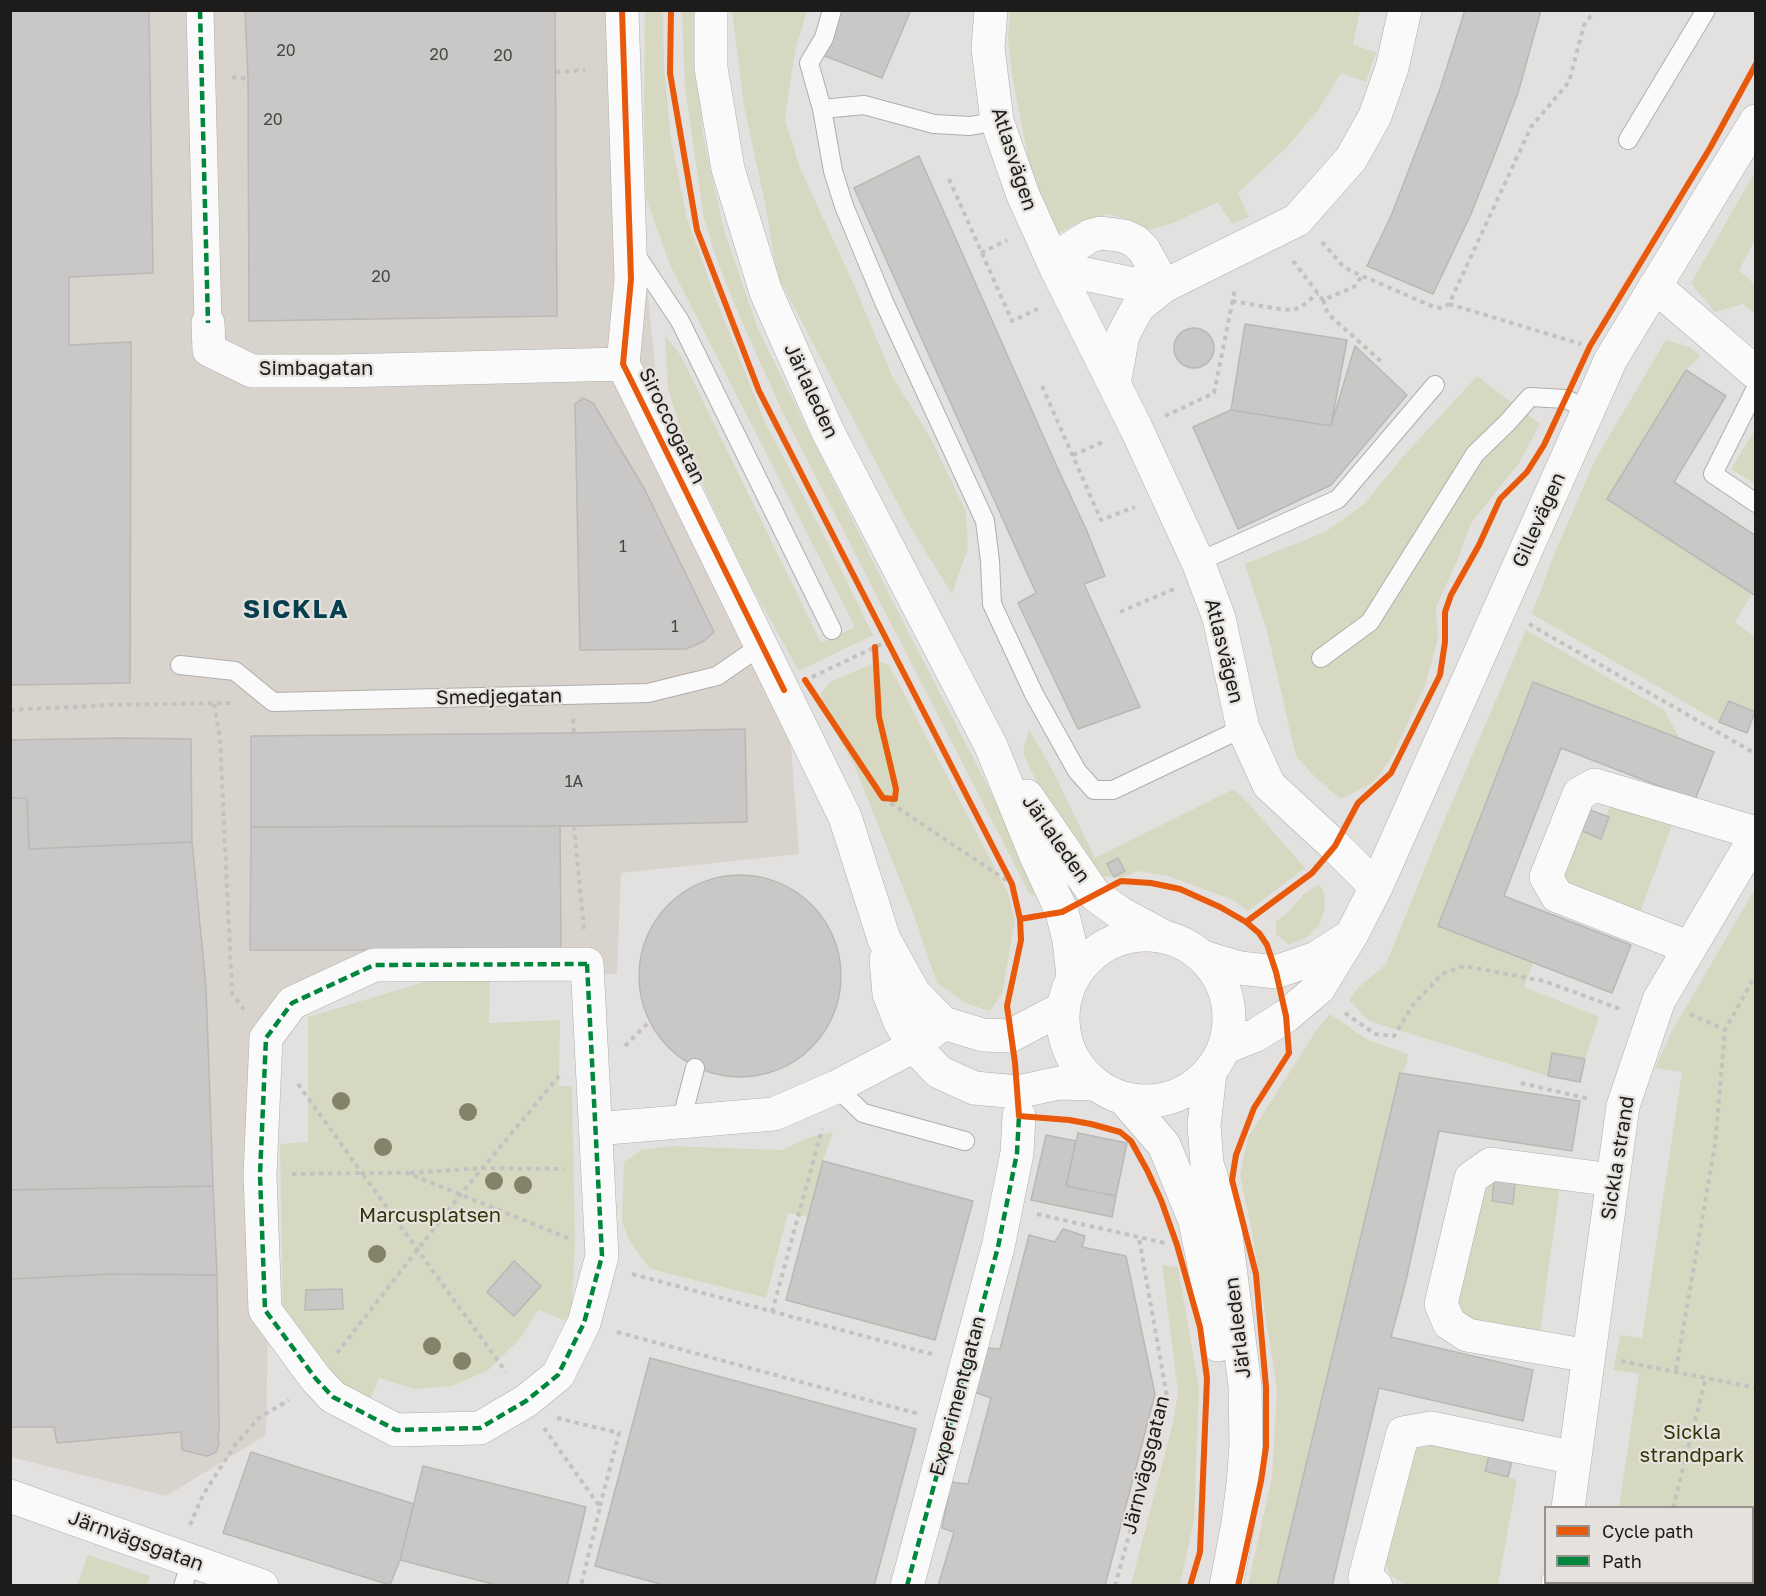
<!DOCTYPE html>
<html>
<head>
<meta charset="utf-8">
<style>
	body { margin:0 }
	#map { position:relative; width:1766px; height:1596px; overflow:hidden; background:#e3e1df; font-family:"Golos Text",sans-serif }
	canvas { display:block }
	.frame { position:absolute; inset:0; border:12px solid #1d1c1a; pointer-events:none }
	.legend { position:absolute; left:1544px; top:1506px; width:210px; height:78px; box-sizing:border-box; background:#e5e2dd; border:2px solid #95938f; margin:0; padding:8px 10px; list-style:none; font-size:18px; color:#1d1c1a }
	.legend li { display:flex; align-items:center; gap:12px; height:30px }
	.legend b { width:30px; border:2px solid #95938f }
</style>
</head>
<body>
<div id="map">
<canvas width="1766" height="1596"></canvas>
<div class="frame"></div>
<ul class="legend">
<li><b style="height:8px;background:#e8590c"></b>Cycle path</li>
<li><b style="height:8px;background:#00873e"></b>Path</li>
</ul>
</div>
<script>
const ctx = document.querySelector('canvas').getContext('2d');
ctx.lineJoin = 'round';
function paint(path, color) { ctx.fillStyle = color; ctx.fill(path, 'evenodd'); }
const shape = rows => new Path2D(rows.map(r => 'M' + r).join(''));
function stroke(path, color, width, dash) { ctx.strokeStyle = color; ctx.lineWidth = width; ctx.lineCap = dash ? 'butt' : 'round'; ctx.setLineDash(dash || []); ctx.stroke(path); }
function label(font, color, halo, rows, align = 'center') {
  ctx.font = font + ' "Golos Text",sans-serif'; ctx.lineWidth = 4.5; ctx.setLineDash([]); ctx.textBaseline = 'middle'; ctx.strokeStyle = halo; ctx.fillStyle = color; for (const [text, x, y, turn = 0] of rows) {
    ctx.save(); ctx.translate(x, y); ctx.rotate((+turn || 0) * Math.PI / 180); ctx.textAlign = isNaN(turn) ? turn : align; if (halo) ctx.strokeText(text, 0, 0); ctx.fillText(text, 0, 0); ctx.restore();
  }
}
const built = shape([
	[10,11,639,11,639,201,657,388,786,676,799,854,621,873,617,974,370,977,296,1013,273,1065,266,1435,166,1496,11,1457]
]);
const green = shape([
	[645,11,663,11,664,68,671,140,687,219,717,302,764,420,828,543,873,635,799,671,749,582,688,454,668,388,665,335,681,356,821,643,855,627,670,265,646,198,644,115],
	[682,11,694,11,695,41,703,136,724,230,758,329,894,604,1019,847,1044,900,1029,893,781,409,739,315,718,263,704,219,685,88],
	[732,11,807,11,795,51,785,119,800,168,855,287,892,376,930,437,966,512,968,548,952,594,908,523,777,275,766,208,744,106],
	[1010,11,1360,11,1353,45,1376,52,1366,82,1341,73,1318,110,1290,144,1238,193,1249,217,1232,224,1218,202,1173,223,1148,230,1130,220,1107,214,1072,226,1059,233,1048,219,1032,178,1012,74,1008,40],
	[1755,172,1755,240,1739,270,1755,285,1755,314,1743,304,1715,312,1691,283],
	[1666,340,1689,347,1701,356,1686,370,1607,499,1752,594,1735,622,1755,637,1755,712,1729,701,1719,722,1532,614,1555,552,1596,458],
	[1477,376,1540,424,1519,463,1471,523,1457,561,1436,607,1438,639,1424,688,1393,755,1374,782,1341,799,1317,779,1296,756,1267,631,1245,564,1325,532,1364,504,1400,460],
	[1755,430,1755,484,1731,469],
	[1526,630,1664,710,1680,739,1533,682,1438,926,1533,963,1524,987,1599,1017,1585,1059,1552,1053,1548,1076,1369,1021,1349,1000,1358,988,1386,964,1441,828],
	[879,661,889,665,1008,893,1015,920,1002,994,990,1011,965,1003,937,983,915,918,855,767,828,719,820,695,830,682],
	[1029,729,1054,773,1095,858,1234,789,1249,804,1305,868,1248,911,1231,899,1168,876,1137,871,1124,877,1098,876,1054,821,1023,752],
	[1612,802,1672,825,1639,915,1558,884,1584,814,1604,821],
	[1319,884,1324,892,1325,908,1320,924,1307,937,1289,945,1276,934,1276,922,1287,913,1305,893],
	[1755,889,1755,1585,1607,1585,1608,1582,1752,1582,1752,1508,1619,1507,1639,1374,1613,1370,1620,1335,1642,1338,1682,1072,1655,1068,1672,1031],
	[490,975,489,1023,560,1020,559,1086,572,1086,575,1241,572,1305,566,1321,538,1310,519,1340,487,1371,452,1386,415,1389,379,1378,368,1405,333,1378,283,1321,280,1144,308,1142,308,1017,428,981],
	[1330,1014,1368,1040,1408,1054,1406,1068,1400,1074,1277,1585,1248,1585,1272,1477,1277,1389,1251,1226,1240,1175,1248,1137,1316,1031],
	[833,1132,823,1161,808,1217,788,1213,766,1298,650,1269,630,1242,622,1222,624,1162,641,1150,670,1146,782,1150,810,1137],
	[1492,1176,1560,1185,1539,1340,1466,1322,1453,1303,1476,1190],
	[1162,1265,1178,1267,1199,1389,1194,1520,1180,1585,1131,1585,1173,1422,1178,1393],
	[1423,1442,1491,1448,1485,1471,1517,1480,1498,1585,1405,1585,1390,1575,1383,1556,1412,1450],
	[88,1555,150,1576,147,1585,77,1585]
]);
const building = shape([
	[10,10,149,10,153,273,69,277,69,345,131,342,130,683,10,685,10,10],
	[245,10,555,10,557,316,249,321,248,79,245,10],
	[842,10,911,10,882,78,822,55,842,10],
	[1465,10,1541,10,1518,93,1496,151,1471,214,1433,294,1367,266,1391,216,1425,128,1440,89,1465,10],
	[919,156,1057,467,1086,529,1105,576,1084,584,1140,707,1078,729,1018,603,1036,593,854,188,919,156],
	[1245,324,1347,340,1331,426,1231,410,1245,324],
	'1174 348a20 20 0 1 1 40 0a20 20 0 1 1-40 0Z',
	[1355,346,1407,395,1331,485,1238,529,1193,427,1231,410,1331,426,1355,346],
	[1686,370,1726,396,1674,482,1756,536,1756,596,1607,499,1686,370],
	[583,398,593,403,645,490,714,632,704,641,686,649,580,650,575,404,583,398],
	[1533,682,1714,752,1695,800,1561,748,1504,896,1631,945,1612,993,1438,926,1533,682],
	[1729,701,1755,712,1747,733,1719,722,1729,701],
	[745,729,747,822,574,826,251,827,251,736,574,733,745,729],
	[125,738,191,739,192,842,29,849,27,798,10,798,10,740,125,738],
	[10,798,27,798,29,849,192,842,206,987,213,1186,10,1190,10,798],
	[1590,810,1609,817,1601,839,1582,831,1590,810],
	[560,826,561,950,250,950,251,827,560,826],
	[1118,858,1125,871,1114,877,1107,864,1118,858],
	'639 976a101 101 0 1 1 202 0a101 101 0 1 1-202 0Z',
	[1552,1053,1585,1059,1580,1082,1548,1076,1552,1053],
	[1400,1073,1580,1101,1572,1151,1439,1131,1405,1285,1391,1337,1533,1370,1523,1421,1379,1388,1332,1586,1277,1586,1400,1073],
	[1078,1133,1127,1143,1116,1196,1066,1186,1078,1133],
	[1046,1135,1076,1141,1066,1186,1116,1196,1112,1217,1031,1200,1046,1135],
	[823,1161,973,1201,935,1340,786,1300,823,1161],
	[1494,1180,1515,1183,1513,1204,1492,1201,1494,1180],
	[213,1186,217,1275,113,1274,10,1279,10,1190,213,1186],
	[1063,1229,1085,1236,1082,1247,1126,1256,1155,1394,1105,1586,938,1586,954,1532,942,1528,951,1482,968,1484,991,1398,974,1392,986,1348,1000,1349,1029,1235,1055,1242,1063,1229],
	[514,1261,541,1286,514,1316,487,1292,514,1261],
	[113,1274,217,1275,219,1428,218,1438,219,1444,216,1452,207,1456,182,1450,181,1432,57,1443,54,1427,10,1427,10,1279,113,1274],
	[342,1289,343,1309,305,1310,306,1290,342,1289],
	[650,1358,916,1429,874,1586,667,1586,595,1566,650,1358],
	[251,1452,414,1504,400,1560,390,1585,223,1533,251,1452],
	[1490,1452,1513,1458,1508,1477,1485,1471,1490,1452],
	[423,1466,586,1507,567,1586,500,1586,400,1560,423,1466]
]);
const path = shape([
	[556,72,585,70],
	[232,77,248,79],
	[949,179,1012,321,1038,309],
	[1322,242,1342,265,1351,271,1434,307,1442,308,1449,304,1531,127,1569,82,1584,25,1595,10],
	[981,253,1007,240],
	[1293,261,1323,300,1354,287,1362,276],
	[1323,300,1328,314,1384,364],
	[1232,301,1279,309,1292,310,1301,307,1318,293],
	[1449,304,1581,344],
	[1042,386,1101,520,1135,507],
	[1165,416,1214,393,1235,289],
	[1073,455,1105,441],
	[1120,612,1174,589],
	[1529,624,1756,754],
	[812,677,888,641],
	[214,704,220,738,232,993,244,1010],
	[10,710,111,705,232,703],
	[573,719,574,733],
	[883,798,1009,882],
	[574,826,584,930],
	[1345,1013,1375,1034,1394,1036,1413,1005,1442,974,1464,966,1544,981,1620,1009],
	[1690,1014,1725,1030],
	[625,1046,649,1022],
	[1521,1083,1590,1099],
	[298,1084,362,1173,407,1173,568,1238],
	[410,1173,483,1168,564,1169],
	[292,1174,362,1173,506,1372],
	[1037,1214,1165,1243],
	[632,1274,935,1355],
	[772,1312,822,1129],
	[617,1332,919,1414],
	[337,1353,461,1194,559,1076],
	[1621,1361,1756,1388],
	[1676,1370,1715,1145,1725,1030,1756,974],
	[557,1418,619,1433,600,1506],
	[544,1428,600,1507,581,1586],
	[1673,1508,1706,1377],
	[190,1525,203,1495,235,1445,260,1417,289,1400],
	[1660,1582,1660,1586],
	[1115,1586,1167,1397,1139,1238]
]);
const service = shape([
	[832,10,824,38,809,63,822,109,833,171,844,206,884,302,985,521,990,561,992,604,1034,694,1077,771,1094,790,1113,790,1243,728],
	[822,109,864,105,934,124,970,126,997,121],
	[1628,140,1706,10],
	[634,252,680,321,832,630],
	[1756,388,1713,474,1756,503],
	[1198,562,1338,499,1435,385],
	[1321,658,1370,622,1475,454,1507,423,1530,397,1566,399,1588,410],
	[180,665,235,671,273,702,648,693,717,676,762,645],
	[836,1087,863,1113,965,1141],
	[681,1122,695,1068],
	[183,1586,191,1561]
]);
const pedestrian = shape([
	[200,10,208,323]
]);
const minor = shape([
	[622,10,631,279,623,364,845,817,884,939,914,993,943,1023,983,1035,1010,1036,1063,1008],
	[991,10,988,48,997,121,1023,195,1056,268,1136,428,1198,562,1219,618,1243,728,1269,785,1335,846,1376,887],
	[1052,260,1090,236,1101,233,1124,236,1135,241,1144,250,1164,286],
	[1056,268,1128,283,1164,286],
	[1655,286,1756,373],
	[208,323,209,350,252,371,338,371,623,364],
	[1114,384,1123,335,1138,307,1164,286,1297,220,1351,159,1375,116,1392,68,1405,10],
	[1690,948,1557,896,1546,877,1579,794,1595,785,1756,833],
	[1203,957,1240,968,1276,972,1316,958,1346,939],
	[886,959,889,994,900,1022,914,1046,939,1072,974,1088,1018,1092,1059,1083,1094,1084],
	[587,964,602,1256,584,1323,558,1375,526,1401,480,1428,396,1430,333,1397,316,1379,265,1310,260,1175,266,1038,292,1003,374,965,587,964],
	[1224,1048,1256,1035,1286,1016,1319,988,1352,934,1376,887,1611,359,1756,121],
	[595,1129,774,1114,836,1087,914,1046,943,1023],
	[1589,1356,1467,1335,1449,1323,1441,1304,1471,1178,1491,1164,1613,1180],
	[10,1496,262,1586],
	[1568,1508,1623,1106,1659,1000,1756,836],
	[907,1586,998,1247,1017,1153,1019,1116],
	[1376,1586,1365,1577,1403,1433,1431,1428,1575,1458],
	[1558,1586,1558,1582]
]);
const secondary = shape([
	[711,10,711,68,728,169,766,292,828,432,991,746,1036,856,1062,912,1069,940,1073,977],
	[1027,796,1095,895,1120,913,1161,935],
	'1063 1018a83 83 0 1 1 166 0a83 83 0 1 1-166 0Z',
	[1210,1073,1204,1125,1207,1164,1223,1212,1245,1386,1246,1446,1243,1484,1238,1523,1226,1586],
	[1125,1100,1164,1145,1195,1221,1213,1310,1218,1345]
]);
const quiet = shape([
	[200,10,208,323],
	[587,964,602,1256,584,1323,558,1375,526,1401,480,1428,396,1430,333,1397,316,1379,265,1310,260,1175,266,1038,292,1003,374,965,587,964],
	[907,1586,998,1247,1017,1153,1019,1116]
]);
const cycleway = shape([
	[622,10,631,279,623,364,784,690],
	[671,10,670,73,697,230,759,391,1012,884,1020,919,1021,940,1007,1006,1015,1063,1019,1116,1069,1120,1091,1124,1120,1132,1131,1141,1147,1170,1161,1200,1177,1245,1200,1327,1207,1378,1200,1552,1190,1586],
	[805,680,883,798,895,799,896,789,879,717,875,647],
	[1020,919,1062,912,1121,881,1151,883,1180,889,1220,907,1246,922,1259,933,1267,945,1276,972,1286,1016,1289,1053,1254,1108,1236,1155,1232,1180,1256,1274,1266,1387,1266,1447,1261,1481,1238,1586],
	[1246,922,1312,873,1335,846,1358,803,1391,773,1440,675,1445,642,1445,612,1451,595,1479,545,1500,499,1527,472,1544,445,1590,346,1710,148,1756,64]
]);
const trees = [
	[341,1101],
	[468,1112],
	[383,1147],
	[494,1181],
	[523,1185],
	[377,1254],
	[432,1346],
	[462,1361]
];
const numberNames = [
	["20",286,51],
	["20",439,55],
	["20",503,56],
	["20",273,120],
	["20",381,277],
	["1",623,547],
	["1",675,627],
	["1A",574,782]
];
const streetNames = [
	["Atlasvägen",1014,159,72],
	["Simbagatan",316,369],
	["Järlaleden",811,391,65],
	["Siroccogatan",672,426,64],
	["Gillevägen",1539,520,-66],
	["Atlasvägen",1224,651,76],
	["Smedjegatan",499,697,-1],
	["Järlaleden",1056,839,55],
	["Sickla strand",1618,1158,-81],
	["Järlaleden",1238,1328,-97],
	["Experimentgatan",958,1396,-75],
	["Järnvägsgatan",1146,1465,-76],
	["Järnvägsgatan",136,1541,20]
];
const parkNames = [
	["Marcusplatsen",430,1216],
	["Sickla",1692,1433],
	["strandpark",1692,1456]
];
const districtNames = [
	["SICKLA",296,610]
];
paint(built, '#d8d3cc');
paint(green, '#d6d8c2');
paint(building, '#c9c8c6');
stroke(building, '#b9b8b6', 1.5);
stroke(service, '#b0aeac', 20);
stroke(pedestrian, '#b0aeac', 28);
stroke(minor, '#b0aeac', 34);
stroke(secondary, '#b0aeac', 34);
stroke(path, '#c3c2c1', 4, [4.5, 4.5]);
stroke(service, '#fbfafa', 18);
stroke(pedestrian, '#fbfafa', 27);
stroke(minor, '#fbfafa', 33);
stroke(secondary, '#fbfafa', 33);
stroke(quiet, '#00873e', 4.5, [9, 4.5]);
stroke(cycleway, '#e8590c', 6);
ctx.fillStyle = '#828368';
for (const [x, y] of trees) { ctx.beginPath(); ctx.arc(x, y, 9, 0, 2 * Math.PI); ctx.fill(); }
label('16px', '#484745', null, numberNames);
label('20px', '#1d1c1a', '#e5e2dd', streetNames);
label('20px', '#323607', '#e5e2dd', parkNames);
ctx.letterSpacing = '1.5px';
label('bold 26px', '#073f4f', '#e5e2dd', districtNames);
ctx.letterSpacing = '0px';
</script>
</body>
</html>
